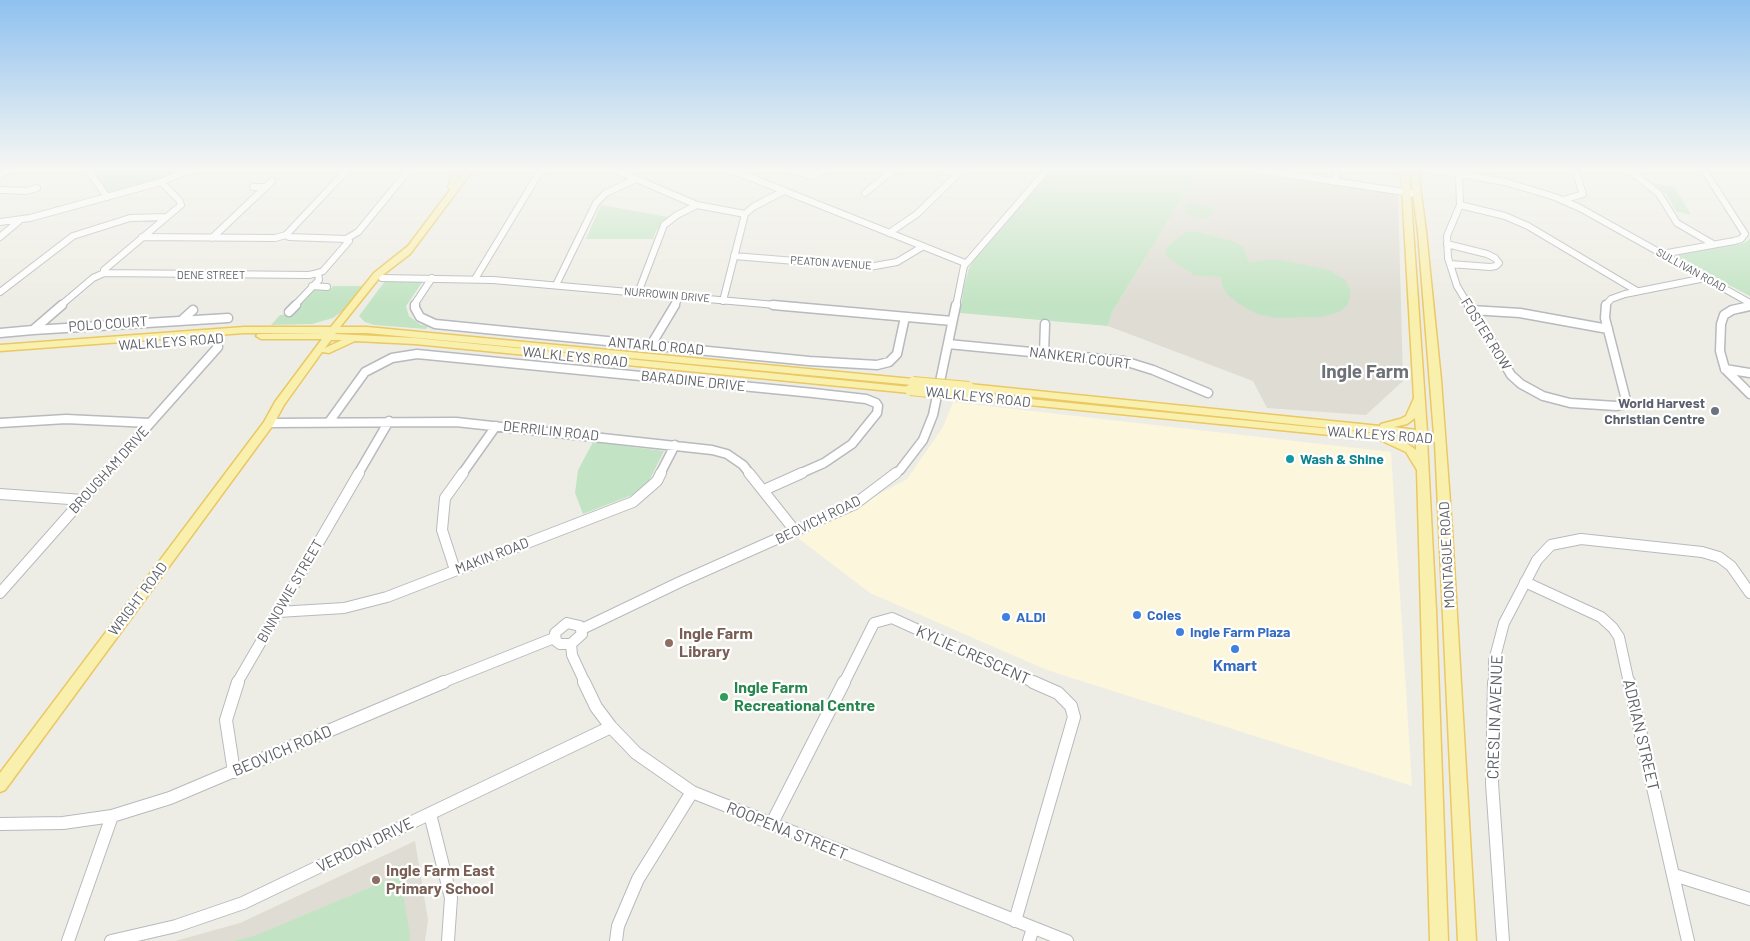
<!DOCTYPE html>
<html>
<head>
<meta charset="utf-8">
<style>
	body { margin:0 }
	canvas { display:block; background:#eeede5 }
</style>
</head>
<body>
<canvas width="1750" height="941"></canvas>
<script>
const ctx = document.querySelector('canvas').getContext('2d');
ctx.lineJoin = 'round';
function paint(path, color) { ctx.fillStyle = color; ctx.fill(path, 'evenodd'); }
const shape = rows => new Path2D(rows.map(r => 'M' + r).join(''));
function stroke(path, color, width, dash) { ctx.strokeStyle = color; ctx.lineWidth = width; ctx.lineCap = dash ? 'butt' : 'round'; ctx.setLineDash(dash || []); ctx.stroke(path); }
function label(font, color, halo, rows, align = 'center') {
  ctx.font = font + ' Barlow,sans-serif'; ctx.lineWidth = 4.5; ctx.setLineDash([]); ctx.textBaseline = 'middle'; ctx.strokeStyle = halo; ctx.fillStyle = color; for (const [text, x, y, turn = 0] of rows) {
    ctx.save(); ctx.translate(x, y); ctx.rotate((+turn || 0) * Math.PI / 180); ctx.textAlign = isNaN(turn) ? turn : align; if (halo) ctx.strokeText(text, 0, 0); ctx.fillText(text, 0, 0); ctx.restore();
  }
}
const commercial = shape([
	[953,402,1391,452,1412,786,1047,670,870,593,798,538,907,479,943,427]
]);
const education = shape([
	[1199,170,1245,170,1398,195,1403,381,1366,415,1267,408,1253,381,1108,326,1112,312],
	[415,841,428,920,425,941,175,941,240,923]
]);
const green = shape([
	[88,170,189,170,107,197],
	[1051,170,1199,170,1112,312,1108,326,960,313,964,286,969,268,979,252],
	[1651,182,1675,188,1691,215,1676,211,1667,195],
	[1189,202,1215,208,1208,219,1184,214,1187,208,1206,212,1186,207],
	[601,205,669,217,656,231,653,239,586,239],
	[1186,232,1198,232,1232,241,1243,247,1249,263,1266,260,1280,260,1329,270,1345,280,1351,291,1348,304,1339,312,1322,317,1277,318,1257,314,1238,303,1227,294,1222,285,1221,277,1194,275,1166,256,1166,248],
	[1750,239,1750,296,1677,258,1678,254,1744,243],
	[385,281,423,281,406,306,409,316,421,325,428,326,426,329,374,325,365,322,359,316],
	[333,286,362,286,345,309,333,318,312,324,271,325,280,315,293,314,313,290,330,290],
	[593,442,664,451,649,481,635,494,583,514,575,493,578,470],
	[400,875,410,935,409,941,234,941,254,936]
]);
const minorFar3 = shape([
	[88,170,107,197],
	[615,170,697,205,745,214],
	[732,170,965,263],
	[792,170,812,176,823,170],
	[942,170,959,174],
	[1260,170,1417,194],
	[1435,170,1505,182,1555,197,1580,208,1750,303],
	[1629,170,1659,194,1677,223,1713,244],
	[1459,174,1460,205,1447,236,1448,258,1457,286,1469,306],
	[0,175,8,170],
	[1335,182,1337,170],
	[253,187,265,187],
	[0,190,26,191,37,188],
	[865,193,893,170],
	[1563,200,1583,194,1575,170],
	[1460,205,1505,216,1528,226,1637,291],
	[0,222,30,218,161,182,189,170],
	[889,233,917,214,962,170],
	[286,235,347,170],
	[0,237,19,221],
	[142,237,275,238,286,235,289,237,346,239],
	[212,238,272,181],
	[1447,244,1487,254,1495,258,1499,263,1496,266,1490,267,1450,264],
	[1662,254,1734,241,1741,239,1745,234,1704,170],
	[734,256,869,267,897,262,922,247],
	[104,273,309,275,318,273],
	[382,278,493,280,787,306],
	[475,279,541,170],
	[556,285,596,203,606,193,636,179],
	[312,286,327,287],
	[0,292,73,236,130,218,166,217],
	[638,293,664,225,677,215,697,205],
	[723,301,745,214,753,207,784,191],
	[60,306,93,278,104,273,104,270,181,205,179,200,161,182],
	[294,306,319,280,318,273,323,271,349,241,346,239,358,232,409,170],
	[415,306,416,302,432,278],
	[674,306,680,297],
	[956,306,964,266,1047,170],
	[1605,306,1611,299,1625,294,1705,278]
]);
const minorFar2 = shape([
	[415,305,415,308,420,317,435,324,809,361,877,365,889,362,897,354,905,317],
	[773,305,952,321],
	[1469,305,1511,375,1521,384,1543,396,1570,403,1616,406,1627,404,1605,318,1606,305],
	[1750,306,1732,310,1724,315,1721,324,1720,351,1725,369,1750,394],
	[1471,310,1520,313,1608,329],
	[289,312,296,305],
	[183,319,193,310],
	[33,330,228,318],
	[0,333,33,330,62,305],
	[948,344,1124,361,1153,370,1208,393],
	[651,345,675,305],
	[1044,353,1045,324],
	[1725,369,1750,373],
	[329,422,365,372,392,358,417,354,813,393,866,399,876,403,878,406,877,413,852,444,824,463,799,474],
	[0,423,66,419,150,423],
	[269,423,456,422,712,450,727,454,743,465,750,474],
	[105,474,218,347],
	[358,474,389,421],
	[462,474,496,426],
	[660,474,675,445],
	[894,474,900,470,923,440,933,415,956,305]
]);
const minorFar1 = shape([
	[749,473,796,532],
	[764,490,802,473],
	[0,494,83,500],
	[455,570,442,530,445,498,463,473],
	[1525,582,1601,617,1613,628,1619,637,1629,683],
	[0,593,106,473],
	[278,612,344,608,387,597,633,502,657,481,661,473],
	[567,623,580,626,582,634,571,644,560,644,556,641,555,633,567,623],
	[582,629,680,582,855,504,896,473],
	[571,644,572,655,585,683],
	[237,683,359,473],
	[441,683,554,638],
	[844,683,874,623,892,618,1035,683],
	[1494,683,1494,661,1504,623,1537,560,1551,545,1581,539,1702,552,1719,557,1731,566,1750,593]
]);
const minor = shape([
	[584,682,596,707,611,727,636,753,692,792,1067,941],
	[1494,682,1492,783,1503,941],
	[1629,682,1688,941],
	[234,772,226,720,238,682],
	[430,814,451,898,448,941],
	[0,824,63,823,112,816,170,798,444,682],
	[771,825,844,682],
	[1674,875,1750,899],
	[1015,921,1074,717,1071,706,1058,693,1033,682],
	[68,941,112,816],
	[111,941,176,926,243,903,611,727],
	[616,941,618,926,638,879,692,792],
	[1029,941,1033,928]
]);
const major = shape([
	[453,170,461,170,457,181,466,170,473,170,410,254,380,277,340,327,367,327,913,379,918,382,913,385,367,333,336,333,335,334,415,338,910,387,915,390,910,393,415,344,355,341,329,353,322,352,284,405,273,425,5,790,0,792,0,773,264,422,275,402,322,339,261,339,256,336,258,334,327,333,244,333,0,351,0,345,244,327,331,327,374,273,408,246,451,189,448,187,453,170],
	[331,340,342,340,325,348,331,340],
	[1401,170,1409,170,1427,432,1434,435,1418,232,1410,170,1418,170,1426,232,1441,380,1452,529,1476,941,1458,941,1435,442,1427,440,1436,610,1448,941,1430,941,1417,470,1406,452,1380,440,969,399,964,396,969,393,1381,434,1404,441,1416,450,1416,437,969,390,964,387,969,384,1380,426,1381,424,1400,419,1406,416,1414,398,1401,170],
	[1415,418,1416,430,1394,427,1407,424,1415,418]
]);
const majorBridge = shape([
	[913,382,969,387],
	[910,390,969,396]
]);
const markers = [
	[1715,411,5,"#6b7280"],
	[1290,459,5,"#0f9aa8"],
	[1137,615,5,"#3f7fe0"],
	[1006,617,5,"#3f7fe0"],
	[1180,632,5,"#3f7fe0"],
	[669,643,5,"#8d6e63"],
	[1235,649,5,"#3f7fe0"],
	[724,697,5,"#2e9e5b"],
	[376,880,5,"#8d6e63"]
];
const farStreetnames = [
	["PEATON AVENUE",831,263,4],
	["SULLIVAN ROAD",1691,270,29],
	["DENE STREET",211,275],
	["NURROWIN DRIVE",667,295,5]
];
const streetNames = [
	["POLO COURT",108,324,-4],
	["FOSTER ROW",1486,334,58],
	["WALKLEYS ROAD",171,342,-4],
	["ANTARLO ROAD",656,346,5],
	["WALKLEYS ROAD",575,357,6],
	["NANKERI COURT",1080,358,7],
	["BARADINE DRIVE",693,381,6],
	["WALKLEYS ROAD",978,397,6],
	["DERRILIN ROAD",551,431,6],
	["WALKLEYS ROAD",1380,435,4],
	["BROUGHAM DRIVE",109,470,-48],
	["BEOVICH ROAD",818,520,-26],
	["MONTAGUE ROAD",1447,555,-93],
	["MAKIN ROAD",492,556,-21],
	["BINNOWIE STREET",290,591,-60],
	["WRIGHT ROAD",138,599,-53]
];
const worshipNames = [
	["World Harvest",1705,403],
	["Christian Centre",1705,419]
];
const cultureNames = [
	["Wash & Shine",1300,459]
];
const shopNames = [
	["Coles",1147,615],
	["ALDI",1016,617],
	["Ingle Farm Plaza",1190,632]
];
const nearEducationnames = [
	["Ingle Farm",679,634],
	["Library",679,652],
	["Ingle Farm East",386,871],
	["Primary School",386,889]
];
const nearStreetnames = [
	["KYLIE CRESCENT",973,655,24],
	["CRESLIN AVENUE",1495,717,-88],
	["ADRIAN STREET",1641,735,77],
	["BEOVICH ROAD",282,751,-23],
	["ROOPENA STREET",787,831,22],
	["VERDON DRIVE",365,845,-26]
];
const nearShopnames = [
	["Kmart",1235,666]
];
const nearLeisurenames = [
	["Ingle Farm",734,688],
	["Recreational Centre",734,706]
];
const districtNames = [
	["Ingle Farm",1365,372]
];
paint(commercial, '#fcf6dc');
paint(education, '#dedcd3');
paint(green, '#c3e4c4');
stroke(minorFar3, '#b7babe', 8);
stroke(minorFar2, '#b7babe', 11);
stroke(minorFar1, '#b7babe', 12);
stroke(minor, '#b7babe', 14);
stroke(major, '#eac863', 3);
stroke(minorFar3, '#fff', 6);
stroke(minorFar2, '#fff', 8);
stroke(minorFar1, '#fff', 10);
stroke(minor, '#fff', 12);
paint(major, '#faf0ae');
stroke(majorBridge, '#eac863', 12, []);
stroke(majorBridge, '#faf0ae', 10);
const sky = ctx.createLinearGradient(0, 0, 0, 302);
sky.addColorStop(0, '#8fc1ef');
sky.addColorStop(0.56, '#f7f7f3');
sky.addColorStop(1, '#f7f7f300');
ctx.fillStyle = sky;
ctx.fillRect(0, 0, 1750, 302);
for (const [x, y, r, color] of markers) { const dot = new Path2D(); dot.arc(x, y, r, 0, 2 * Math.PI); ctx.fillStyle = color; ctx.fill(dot); stroke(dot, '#fff', 2); }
label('11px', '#5d6065', '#fff', farStreetnames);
label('14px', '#5d6065', '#fff', streetNames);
label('bold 14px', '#5b616d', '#fff', worshipNames, 'right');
label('bold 14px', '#0d838f', '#fff', cultureNames, 'left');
label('bold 14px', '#366cbe', '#fff', shopNames, 'left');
label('bold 16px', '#785e54', '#fff', nearEducationnames, 'left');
label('16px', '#5d6065', '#fff', nearStreetnames);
label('bold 16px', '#366cbe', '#fff', nearShopnames);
label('bold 16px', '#27864d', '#fff', nearLeisurenames, 'left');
label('bold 19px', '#6e7277', '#fff', districtNames);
</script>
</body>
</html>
